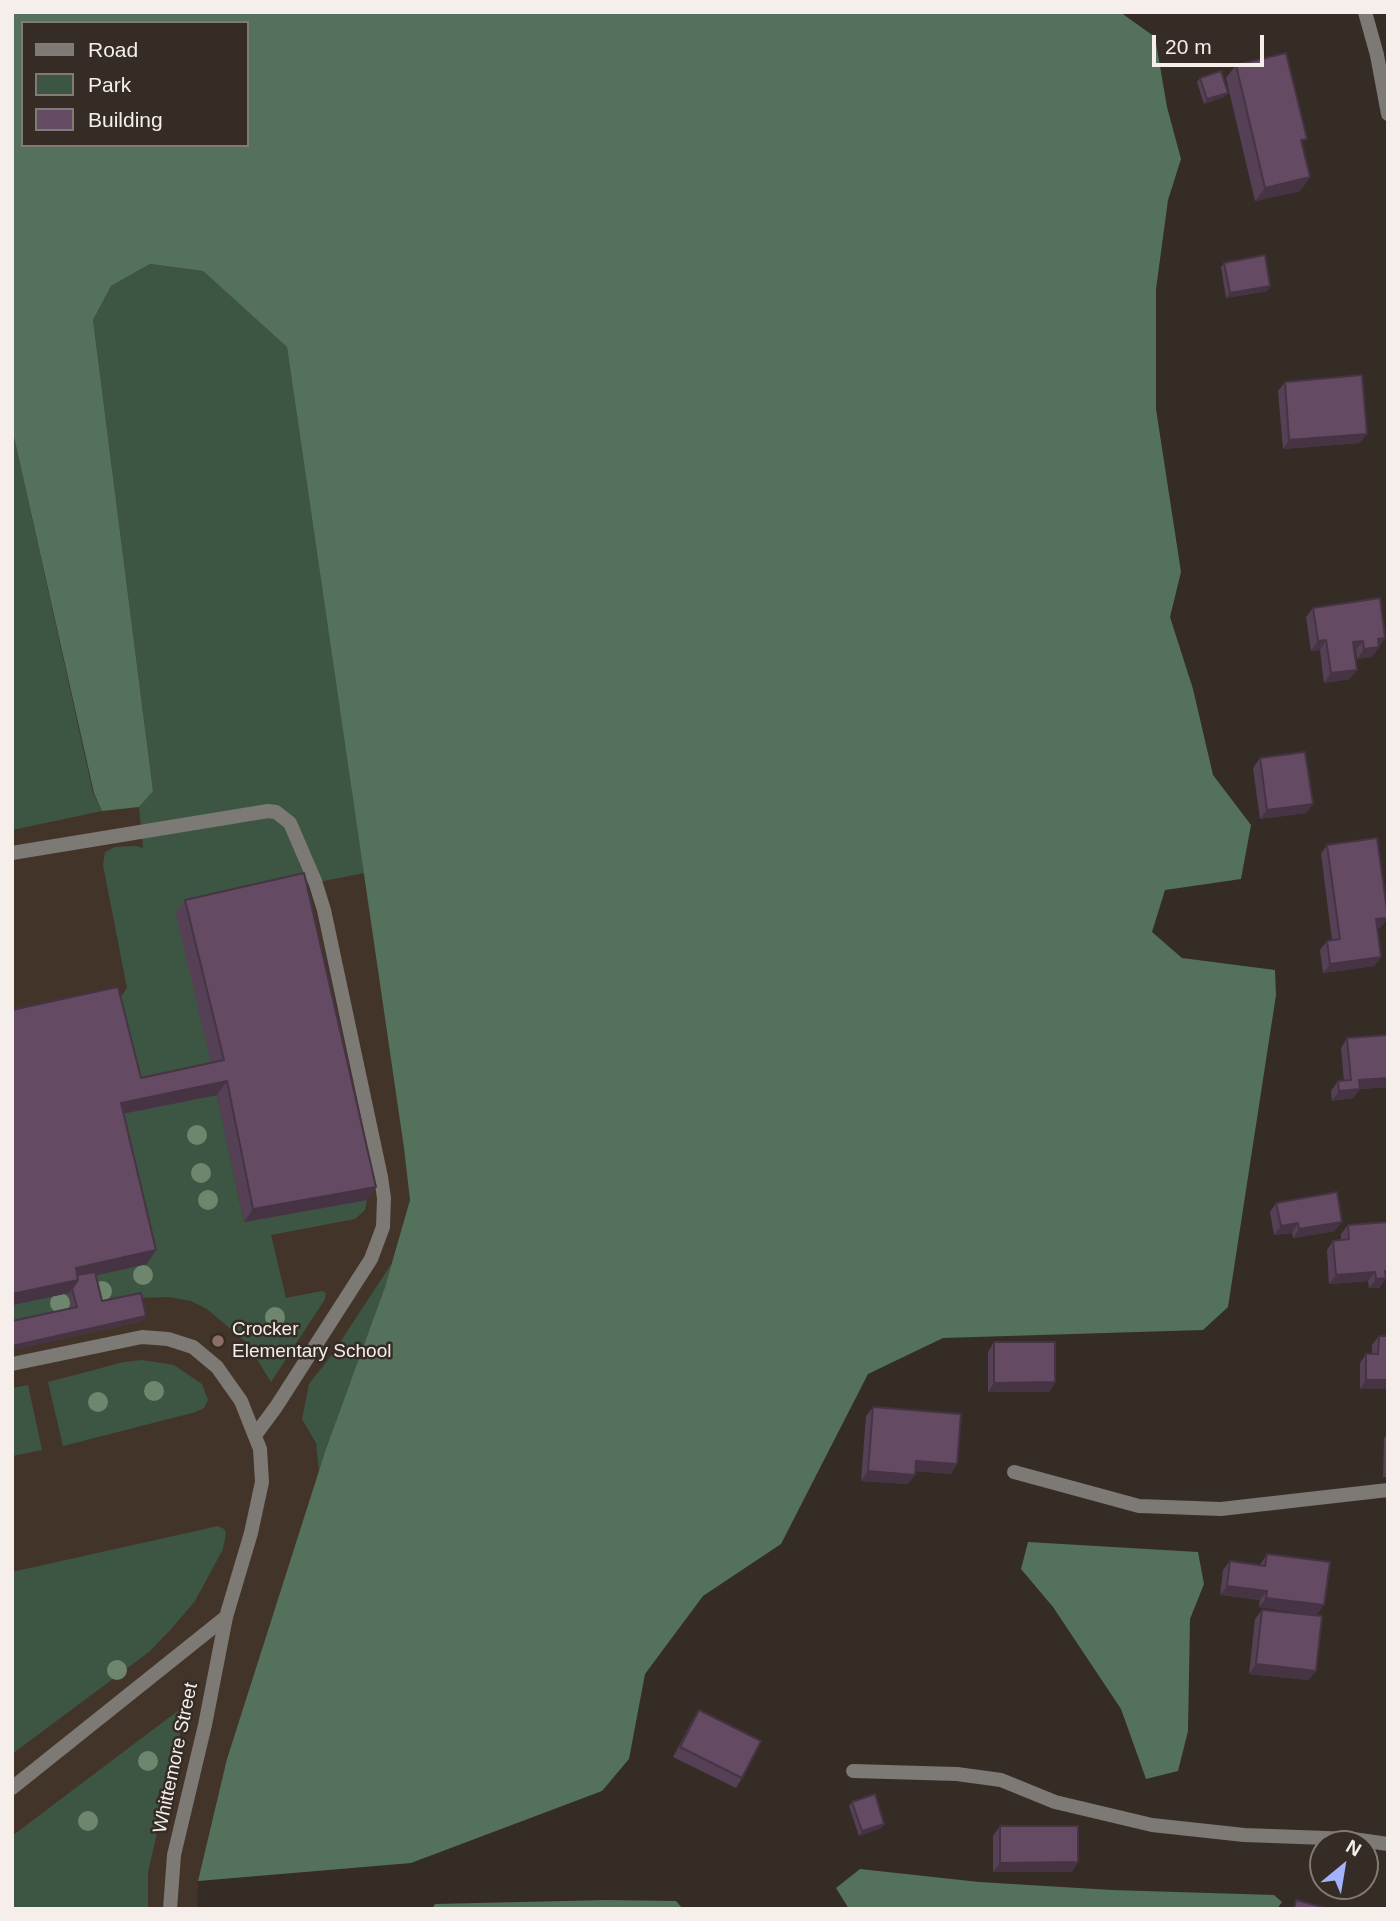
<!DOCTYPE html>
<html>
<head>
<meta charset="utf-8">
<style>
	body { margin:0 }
	#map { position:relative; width:1400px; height:1921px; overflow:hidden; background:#362c26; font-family:Helvetica,sans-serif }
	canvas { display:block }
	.frame { position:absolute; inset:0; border:14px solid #f5eeea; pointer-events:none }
	.legend { position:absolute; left:21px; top:21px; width:228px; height:126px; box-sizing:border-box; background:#362c26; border:2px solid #827a74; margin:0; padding:9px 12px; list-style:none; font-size:21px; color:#f5eeea }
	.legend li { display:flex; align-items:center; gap:14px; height:35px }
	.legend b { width:35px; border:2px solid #827a74 }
	.north { position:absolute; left:1309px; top:1830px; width:70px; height:70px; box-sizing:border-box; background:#362c26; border:2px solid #827a74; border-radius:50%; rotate:30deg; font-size:19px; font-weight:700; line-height:28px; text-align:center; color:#f5eeea }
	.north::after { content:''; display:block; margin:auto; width:24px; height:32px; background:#a4b1fc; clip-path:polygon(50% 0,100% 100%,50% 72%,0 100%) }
	.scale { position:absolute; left:1152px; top:35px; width:112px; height:32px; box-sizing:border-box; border:4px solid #f5eeea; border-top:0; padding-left:9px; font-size:21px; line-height:24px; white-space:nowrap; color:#f5eeea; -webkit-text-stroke:5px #362c26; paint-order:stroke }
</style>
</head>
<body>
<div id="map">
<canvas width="1400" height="1921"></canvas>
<div class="frame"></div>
<ul class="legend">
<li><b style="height:9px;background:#7d7974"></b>Road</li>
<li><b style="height:19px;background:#3d5643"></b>Park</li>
<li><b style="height:19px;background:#644b63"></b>Building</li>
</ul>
<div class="north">N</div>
<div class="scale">20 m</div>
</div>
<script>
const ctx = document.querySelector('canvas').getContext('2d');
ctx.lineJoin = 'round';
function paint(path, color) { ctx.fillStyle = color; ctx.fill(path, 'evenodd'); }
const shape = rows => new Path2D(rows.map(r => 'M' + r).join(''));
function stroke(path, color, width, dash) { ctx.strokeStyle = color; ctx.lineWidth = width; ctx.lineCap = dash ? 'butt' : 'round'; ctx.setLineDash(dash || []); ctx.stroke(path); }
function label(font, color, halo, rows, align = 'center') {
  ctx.font = font + ' Helvetica,sans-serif'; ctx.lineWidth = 5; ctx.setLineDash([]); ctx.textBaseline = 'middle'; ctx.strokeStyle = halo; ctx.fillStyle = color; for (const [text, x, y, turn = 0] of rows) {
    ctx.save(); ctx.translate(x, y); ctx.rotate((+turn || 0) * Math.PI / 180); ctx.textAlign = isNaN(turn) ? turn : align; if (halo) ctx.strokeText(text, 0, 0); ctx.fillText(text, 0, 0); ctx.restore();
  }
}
const built = shape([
	[12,12,23,23,23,145,247,145,478,235,411,1863,198,1881,197,1909,12,1909]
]);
const green = shape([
	[150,264,203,271,287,347,364,873,294,887,214,1074,131,1092,120,998,127,988,103,865,105,852,115,847,137,846,143,848,139,807,153,790,93,320,111,286],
	[12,428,93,793,102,811,12,830],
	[217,1095,244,1222,367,1200,365,1210,355,1219,271,1235,286,1298,322,1291,326,1293,325,1299,271,1382,247,1343,207,1309,191,1301,168,1297,138,1298,98,1306,92,1276,147,1264,111,1116],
	[392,1263,385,1287,319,1471,316,1443,302,1419,309,1384,331,1356],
	[69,1293,73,1312,12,1325,12,1305],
	[142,1360,174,1365,202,1384,208,1400,204,1408,196,1412,63,1446,48,1382,124,1362],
	[28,1385,42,1450,12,1456,12,1388],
	[218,1526,224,1529,226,1533,223,1549,195,1601,172,1628,149,1652,12,1754,12,1572],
	[183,1707,185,1711,148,1872,148,1909,12,1909,12,1836]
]);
const forest = shape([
	[12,12,1120,12,1155,37,1167,107,1181,159,1168,200,1156,289,1156,409,1181,572,1170,617,1193,689,1213,775,1251,825,1241,879,1165,890,1152,932,1182,958,1275,970,1276,995,1228,1307,1203,1330,943,1338,868,1374,781,1544,703,1596,645,1674,629,1759,602,1791,411,1863,198,1881,227,1759,325,1452,385,1287,410,1200,404,1148,287,347,203,271,150,264,111,286,93,320,153,791,139,807,102,811,94,793,12,428],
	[23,23,247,23,247,145,23,145],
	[1028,1542,1198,1552,1204,1584,1190,1619,1188,1731,1178,1771,1146,1779,1121,1709,1053,1607,1021,1569],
	[860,1869,979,1882,1112,1890,1274,1895,1282,1902,1277,1909,849,1909,836,1888],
	[607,1900,676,1901,683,1909,432,1909,435,1904]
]);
const service = shape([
	[12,853,268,811,276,812,290,823,315,881,324,910,381,1177,384,1198,383,1227,371,1259,276,1407,256,1434],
	[12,1364,142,1337,168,1339,193,1347,217,1367,241,1401,260,1449,262,1482,251,1533,226,1617,12,1788],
	[1014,1472,1139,1506,1221,1509,1388,1490],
	[853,1771,957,1774,1001,1780,1055,1802,1152,1825,1244,1835,1353,1839,1388,1844]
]);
const minor = shape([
	[170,1909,174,1855,205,1725,226,1617]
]);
const tertiary = shape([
	[1365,12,1377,55,1388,114]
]);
const trees = [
	[197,1135],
	[201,1173],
	[208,1200],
	[143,1275],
	[102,1291],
	[60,1303],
	[275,1317],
	[154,1391],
	[98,1402],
	[117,1670],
	[148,1761],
	[88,1821]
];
const wall = shape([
	[1236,65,1302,146,1310,177,1300,191,1255,201,1226,78],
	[1200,78,1224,97,1204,104,1197,82],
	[1224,263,1270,286,1267,291,1226,298,1221,267],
	[1285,382,1360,443,1283,449,1278,391],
	[1313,608,1385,638,1372,657,1357,659,1356,650,1354,651,1350,679,1324,683,1320,650,1311,651,1306,617],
	[1260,758,1313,804,1306,813,1260,819,1253,768],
	[1327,845,1381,927,1377,928,1381,957,1374,966,1323,973,1320,950,1327,941,1332,940,1321,854],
	[185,900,376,1187,367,1200,244,1222,217,1095,124,1114,156,1250,147,1264,96,1275,102,1301,142,1321,12,1350,12,1321,72,1308,69,1293,12,1305,12,1010,141,1078,211,1063,176,914],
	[1388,1035,1388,1087,1360,1089,1353,1098,1332,1101,1331,1091,1338,1081,1344,1081,1341,1048,1347,1038],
	[1276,1203,1335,1231,1293,1238,1292,1233,1274,1235,1270,1212],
	[1388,1222,1388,1279,1385,1280,1379,1288,1369,1288,1368,1281,1329,1284,1327,1250,1333,1241,1341,1240,1341,1234,1348,1225],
	[1379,1336,1388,1389,1360,1389,1360,1363,1366,1354,1372,1354,1372,1345],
	[994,1342,1055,1382,1049,1392,988,1392,988,1352],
	[873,1407,951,1474,915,1471,908,1484,861,1481,866,1416],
	[1387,1434,1388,1477,1383,1477,1384,1439],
	[1267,1554,1317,1615,1259,1607,1260,1600,1220,1595,1223,1570,1230,1561,1260,1565],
	[1262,1610,1309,1680,1249,1674,1255,1619],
	[699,1710,742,1778,736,1788,673,1757,693,1719],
	[852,1802,881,1828,859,1836,849,1806],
	[1000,1826,1072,1872,993,1872,993,1836]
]);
const shadedWall = shape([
	[1228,93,1224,97,1204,104,1207,99],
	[1310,177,1300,191,1255,201,1265,188],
	[1270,286,1267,291,1226,298,1230,293],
	[1367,434,1360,443,1283,449,1289,440],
	[1385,638,1372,657,1357,659,1364,649,1378,639],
	[1326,640,1320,650,1311,651,1318,641],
	[1363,641,1356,650,1347,652,1353,642],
	[1357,670,1350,679,1324,683,1331,673],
	[1313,804,1306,813,1260,819,1267,810],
	[1388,918,1381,927,1369,929,1376,919],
	[1381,957,1374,966,1323,973,1330,964],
	[1388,1078,1388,1087,1353,1089,1359,1080],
	[227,1081,217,1095,111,1116,121,1103],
	[1360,1089,1353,1098,1332,1101,1339,1091],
	[376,1187,367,1200,244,1222,253,1209],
	[1342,1222,1335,1231,1293,1238,1299,1229],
	[1298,1223,1292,1233,1274,1235,1281,1226],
	[156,1250,147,1264,70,1281,76,1268],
	[1385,1271,1388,1271,1388,1279,1385,1280,1379,1288,1369,1288,1376,1279],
	[1375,1272,1368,1281,1329,1284,1336,1275],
	[78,1280,69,1293,12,1305,12,1294],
	[146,1316,142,1321,12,1350,12,1346],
	[1366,1380,1388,1380,1388,1389,1360,1389],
	[1055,1382,1049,1392,988,1392,994,1383],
	[916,1461,957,1464,951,1474,910,1470],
	[868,1471,915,1475,908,1484,861,1481],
	[1227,1586,1267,1591,1260,1600,1220,1595],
	[1266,1598,1324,1605,1317,1615,1259,1607],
	[1256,1664,1316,1671,1309,1680,1249,1674],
	[884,1824,881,1828,859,1836,862,1831],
	[1078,1862,1072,1872,993,1872,1000,1863]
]);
const building = shape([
	[1286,53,1307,139,1301,140,1310,177,1265,188,1236,65,1286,53],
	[1221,71,1228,93,1207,99,1200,78,1221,71],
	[1265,255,1270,286,1230,293,1224,263,1265,255],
	[1362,375,1367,434,1289,440,1285,382,1362,375],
	[1380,598,1385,638,1378,639,1379,647,1364,649,1363,641,1353,642,1357,670,1331,673,1326,640,1318,641,1313,608,1380,598],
	[1305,752,1313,804,1267,810,1260,758,1305,752],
	[1377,838,1388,918,1376,919,1381,957,1330,964,1327,941,1340,939,1327,845,1377,838],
	[304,873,376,1187,253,1209,227,1081,121,1103,156,1250,76,1268,78,1280,12,1294,12,1010,118,987,141,1078,224,1060,185,900,304,873],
	[1388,1035,1388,1078,1359,1080,1360,1089,1339,1091,1338,1081,1351,1080,1347,1038,1388,1035],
	[1337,1192,1342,1222,1299,1229,1298,1223,1281,1226,1276,1203,1337,1192],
	[1388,1222,1388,1271,1385,1271,1386,1278,1376,1279,1375,1272,1336,1275,1333,1241,1349,1239,1348,1225,1388,1222],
	[95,1272,102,1301,141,1293,146,1316,12,1346,12,1321,77,1307,72,1289,78,1280,77,1275,95,1272],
	[1379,1336,1388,1336,1388,1380,1366,1380,1366,1354,1378,1354,1379,1336],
	[994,1342,1055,1342,1055,1382,994,1383,994,1342],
	[873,1407,961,1414,957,1464,916,1461,915,1475,868,1471,873,1407],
	[1387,1434,1388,1434,1388,1472,1387,1472,1387,1434],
	[1267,1554,1330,1562,1324,1605,1266,1598,1267,1591,1227,1586,1230,1561,1265,1566,1267,1554],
	[1262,1610,1322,1616,1316,1671,1256,1664,1262,1610],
	[699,1710,761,1741,742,1778,680,1747,699,1710],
	[875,1794,884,1824,862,1831,852,1802,875,1794],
	[1000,1826,1078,1826,1078,1862,1000,1863,1000,1826],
	[1296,1900,1329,1909,1294,1909,1296,1900]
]);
const markers = [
	[218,1341,7,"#8d6e63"]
];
const poiNames = [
	["Crocker",232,1330],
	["Elementary School",232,1352]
];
const streetNames = [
	["Whittemore Street",176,1758,-78]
];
paint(built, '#43342a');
paint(green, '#3d5643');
paint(forest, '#54715b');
stroke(service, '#7d7974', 14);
stroke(minor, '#7d7974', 14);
stroke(tertiary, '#7d7974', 14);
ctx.fillStyle = '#6e866d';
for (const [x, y] of trees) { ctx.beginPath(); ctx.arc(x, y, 10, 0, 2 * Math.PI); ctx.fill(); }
paint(wall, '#564055');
paint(shadedWall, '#463445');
paint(building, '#644b63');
stroke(building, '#463445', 2);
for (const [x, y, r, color] of markers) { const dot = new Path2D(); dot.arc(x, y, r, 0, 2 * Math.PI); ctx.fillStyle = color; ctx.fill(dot); stroke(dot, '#362c26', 2.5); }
label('19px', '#f5eeea', '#362c26', poiNames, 'left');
label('19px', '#f5eeea', '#362c26', streetNames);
</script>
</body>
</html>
